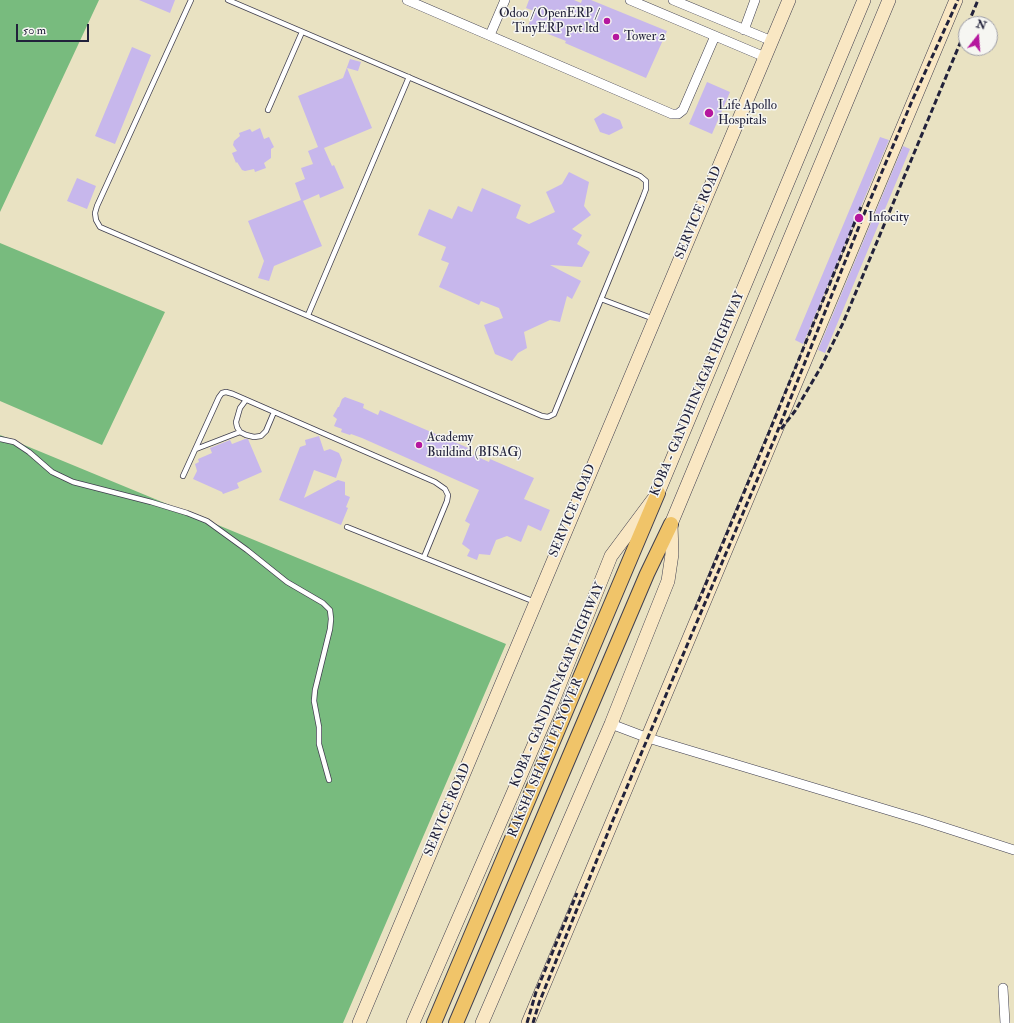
<!DOCTYPE html>
<html>
<head>
<meta charset="utf-8">
<style>
	body { margin:0 }
	#map { position:relative; width:1014px; height:1023px; overflow:hidden; background:#e9e2c2; font-family:"IM FELL Double Pica",serif }
	canvas { display:block }
	.north { position:absolute; left:958px; top:16px; width:40px; height:40px; box-sizing:border-box; background:#f6f6f2; border:1px solid #a1a1a9; border-radius:50%; rotate:17deg; font-size:11px; font-weight:700; line-height:16px; text-align:center; color:#22223b }
	.north::after { content:''; display:block; margin:auto; width:14px; height:18px; background:#b5179e; clip-path:polygon(50% 0,100% 100%,50% 72%,0 100%) }
	.scale { position:absolute; left:16px; top:24px; width:73px; height:18px; box-sizing:border-box; border:2px solid #22223b; border-top:0; padding-left:5px; font-size:12px; line-height:14px; white-space:nowrap; color:#22223b; -webkit-text-stroke:3px #f6f6f2; paint-order:stroke }
</style>
</head>
<body>
<div id="map">
<canvas width="1014" height="1023"></canvas>
<div class="north">N</div>
<div class="scale">50 m</div>
</div>
<script>
const ctx = document.querySelector('canvas').getContext('2d');
ctx.lineJoin = 'round';
function paint(path, color) { ctx.fillStyle = color; ctx.fill(path, 'evenodd'); }
const shape = rows => new Path2D(rows.map(r => 'M' + r).join(''));
function stroke(path, color, width, dash) { ctx.strokeStyle = color; ctx.lineWidth = width; ctx.lineCap = dash ? 'butt' : 'round'; ctx.setLineDash(dash || []); ctx.stroke(path); }
function label(font, color, halo, rows, align = 'center') {
  ctx.font = font + ' "IM FELL Double Pica",serif'; ctx.lineWidth = 3; ctx.setLineDash([]); ctx.textBaseline = 'middle'; ctx.strokeStyle = halo; ctx.fillStyle = color; for (const [text, x, y, turn = 0] of rows) {
    ctx.save(); ctx.translate(x, y); ctx.rotate((+turn || 0) * Math.PI / 180); ctx.textAlign = isNaN(turn) ? turn : align; if (halo) ctx.strokeText(text, 0, 0); ctx.fillText(text, 0, 0); ctx.restore();
  }
}
const forest = shape([
	[0,0,99,0,0,212],
	[0,243,165,312,102,445,0,401],
	[0,435,506,644,343,1023,0,1023]
]);
const building = shape([
	[139,0,175,0,170,13],
	[529,0,574,0,581,3,582,0,591,0,667,31,646,78,565,43,566,41,528,26,534,11,526,8],
	[132,47,151,55,115,144,95,136],
	[350,59,361,62,358,71,347,68,372,128,324,148,332,166,334,165,344,188,320,198,319,194,303,201,322,246,274,266,269,281,258,278,264,261,248,221,301,200,295,183,305,179,301,168,313,164,308,151,318,147,298,96,343,78],
	[707,82,730,92,712,134,689,124],
	[603,113,620,120,623,128,609,135,600,132,594,119],
	[260,128,264,139,269,137,274,147,271,149,271,158,264,163,266,168,255,172,254,169,245,171,242,170,237,162,236,163,232,153,237,151,233,145,234,141,240,136,239,133,250,129,252,132],
	[880,137,889,140,803,344,795,340],
	[903,146,910,149,825,353,818,350],
	[569,172,589,182,584,206,591,215,572,229,582,235,577,244,590,252,582,267,550,265,581,281,572,299,567,296,560,322,550,320,524,332,527,348,518,353,512,361,495,354,484,325,503,318,499,308,481,301,479,305,439,287,449,263,441,260,446,247,418,235,429,209,452,219,458,206,472,212,482,188,521,205,516,218,529,224,555,212,546,192,562,184],
	[77,178,96,186,87,209,67,201],
	[345,397,364,404,363,408,378,415,380,410,473,450,471,454,489,462,490,459,534,478,524,499,550,510,541,531,528,525,521,542,507,536,496,540,490,555,479,554,477,560,467,556,470,550,462,544,470,524,465,521,479,490,362,438,351,434,350,435,341,432,342,429,334,426,337,419,333,416,338,407,339,407,342,399],
	[319,436,324,451,330,449,339,453,342,460,336,478,314,470,304,498,338,480,345,482,345,495,350,497,346,507,348,508,341,525,279,500,300,447,306,445,305,440],
	[245,439,248,439,262,472,237,483,239,488,223,494,222,492,193,479,197,471,195,464,199,462,198,459,212,453,210,448,230,440,232,444]
]);
const lane = shape([
	[191,0,97,206,95,213,96,220,100,227,542,416,548,417,554,414,643,197,646,189,646,181,640,176,228,0],
	[268,110,302,32],
	[601,299,654,319],
	[308,315,409,77],
	[246,400,240,408,236,422,237,427,240,432,246,435,254,437,261,436,266,431,274,412],
	[0,439,14,442,29,452,52,472,73,482,151,502,187,513,207,521,247,550,287,582,323,603,330,610,331,619,330,629,315,690,314,701,319,727,319,744,329,780],
	[196,449,240,432],
	[183,476,219,397,222,393,226,392,233,394,435,482,445,489,448,495,447,501,424,557],
	[347,527,535,602]
]);
const street = shape([
	[407,0,672,114,678,114,683,110,715,36],
	[630,0,765,57],
	[673,0,772,41],
	[744,30,755,0],
	[490,35,505,0],
	[611,724,648,738,921,820,1014,850],
	[1003,988,1005,1023]
]);
const secondary = shape([
	[359,1023,789,0],
	[413,1023,553,701,611,556,658,493,864,0],
	[482,1023,611,724,668,581,672,554,671,524,889,0],
	[528,1023,956,0]
]);
const primary = shape([
	[434,1023,658,493],
	[456,1023,647,574,671,524]
]);
const rail = shape([
	[968,24,978,0],
	[781,429,795,411,821,367,843,323,966,29],
	[695,610,768,435,861,207],
	[527,1023,536,992,577,893],
	[533,1023,539,1003,613,820,774,440,862,219,912,101,958,0]
]);
const markers = [
	[607,21,4,"#b5179e"],
	[616,37,4,"#b5179e"],
	[709,113,5,"#b5179e"],
	[859,218,5,"#b5179e"],
	[419,445,4,"#b5179e"]
];
const poiNames = [
	["Odoo / OpenERP /",599,14,"right"],
	["TinyERP pvt ltd",599,29,"right"],
	["Tower 2",624,37],
	["Life Apollo",718,106],
	["Hospitals",718,121],
	["Infocity",868,218],
	["Academy",427,438],
	["Buildind (BISAG)",427,453]
];
const streetNames = [
	["SERVICE ROAD",699,213,-67],
	["KOBA - GANDHINAGAR HIGHWAY",698,394,-67],
	["SERVICE ROAD",573,511,-67],
	["KOBA - GANDHINAGAR HIGHWAY",558,685,-67],
	["RAKSHA SHAKTI FLYOVER",546,758,-67],
	["SERVICE ROAD",448,810,-67]
];
paint(forest, '#78bb7e');
paint(building, '#c7b7ec');
stroke(lane, '#403f4f', 6);
stroke(street, '#403f4f', 10);
stroke(secondary, '#403f4f', 14);
stroke(primary, '#403f4f', 16);
stroke(lane, '#fff', 4.5);
stroke(street, '#fff', 9);
stroke(secondary, '#f9e7c3', 13);
stroke(primary, '#f0c469', 14);
stroke(rail, '#22223b', 3, [6, 3]);
for (const [x, y, r, color] of markers) { const dot = new Path2D(); dot.arc(x, y, r, 0, 2 * Math.PI); ctx.fillStyle = color; ctx.fill(dot); stroke(dot, '#f6f6f2', 1.5); }
label('13px', '#22223b', '#f6f6f2', poiNames, 'left');
label('13px', '#22223b', '#f6f6f2', streetNames);
</script>
</body>
</html>
